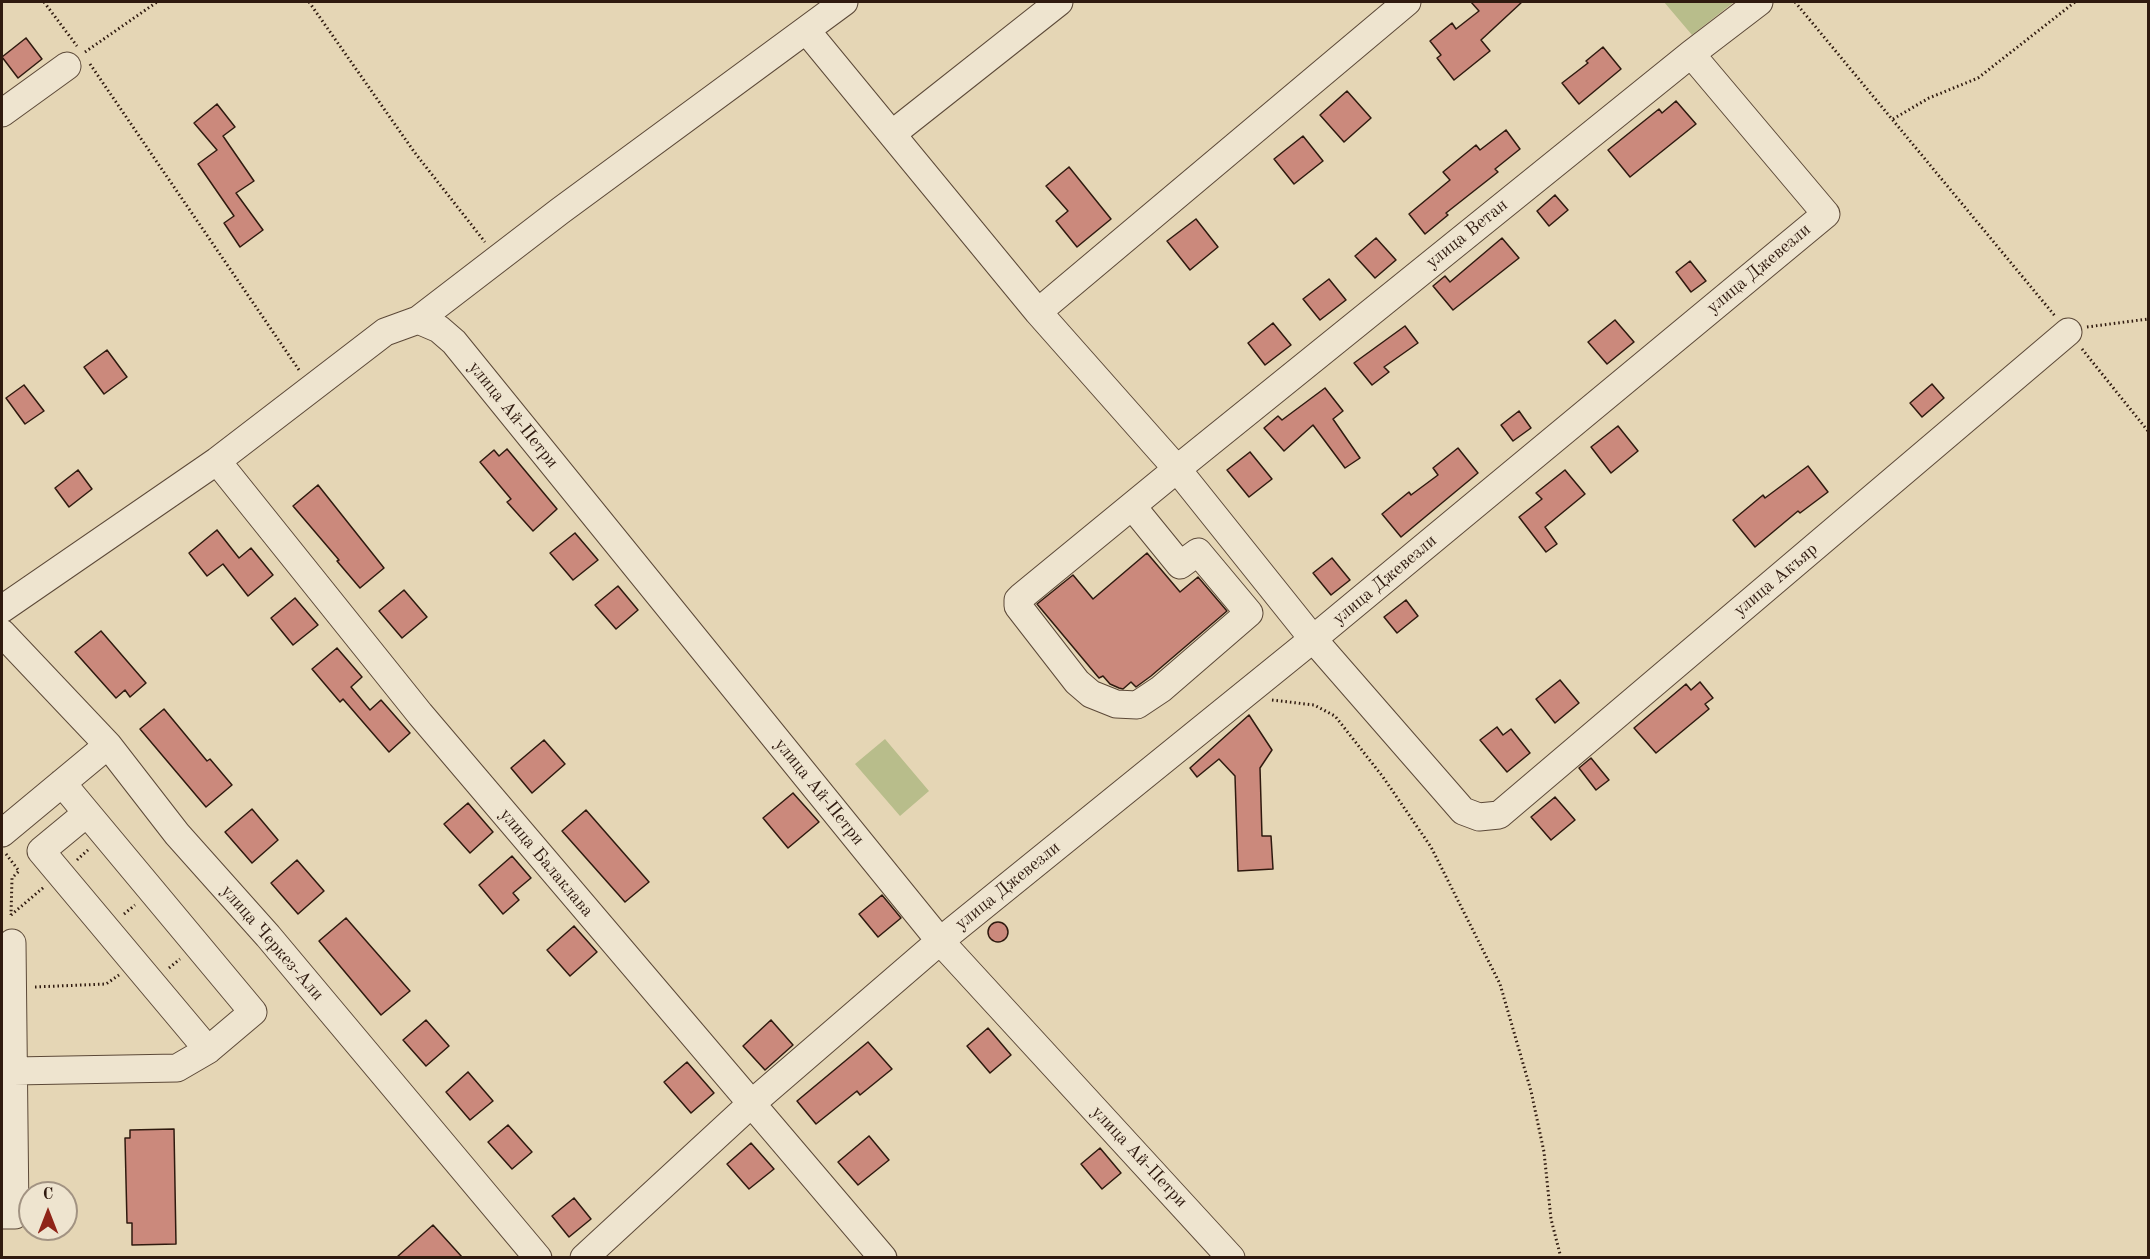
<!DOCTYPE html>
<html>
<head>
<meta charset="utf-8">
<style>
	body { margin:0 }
	#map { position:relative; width:2150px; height:1259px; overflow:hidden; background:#e5d6b5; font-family:"Old Standard TT",serif }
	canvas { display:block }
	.frame { position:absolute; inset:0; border:3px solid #2f1a0f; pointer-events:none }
	.north { position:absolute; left:18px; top:1181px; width:60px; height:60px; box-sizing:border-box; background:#eee4cf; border:2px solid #a29382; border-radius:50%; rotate:0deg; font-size:16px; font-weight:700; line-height:24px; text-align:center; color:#2f1a0f }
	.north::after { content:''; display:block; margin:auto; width:21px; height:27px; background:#8f2418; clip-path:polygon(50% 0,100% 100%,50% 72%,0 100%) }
</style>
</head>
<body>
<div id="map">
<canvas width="2150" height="1259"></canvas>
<div class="frame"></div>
<div class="north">С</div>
</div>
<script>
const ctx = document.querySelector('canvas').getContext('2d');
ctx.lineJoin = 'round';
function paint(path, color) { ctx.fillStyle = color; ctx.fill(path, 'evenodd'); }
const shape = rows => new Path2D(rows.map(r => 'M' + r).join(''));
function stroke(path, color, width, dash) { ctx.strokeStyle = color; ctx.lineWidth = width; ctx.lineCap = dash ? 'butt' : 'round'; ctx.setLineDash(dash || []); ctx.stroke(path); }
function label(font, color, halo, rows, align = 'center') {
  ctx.font = font + ' "Old Standard TT",serif'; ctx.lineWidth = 4.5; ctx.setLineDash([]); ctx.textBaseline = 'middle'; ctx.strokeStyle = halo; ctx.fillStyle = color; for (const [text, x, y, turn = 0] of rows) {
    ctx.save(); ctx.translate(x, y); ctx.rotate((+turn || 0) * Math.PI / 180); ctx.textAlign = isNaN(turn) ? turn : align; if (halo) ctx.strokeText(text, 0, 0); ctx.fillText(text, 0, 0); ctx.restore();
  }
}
const green = shape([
	[1664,2,1734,2,1692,35],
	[885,739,929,791,900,816,855,764]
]);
const building = shape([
	[1471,2,1522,2,1481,40,1490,51,1454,80,1437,58,1441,55,1430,41,1452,23,1456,29,1479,11,1471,2],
	[26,38,42,59,18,78,2,57,26,38],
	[1603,47,1621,69,1579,104,1562,83,1588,63,1586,61,1603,47],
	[1347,91,1371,118,1344,142,1320,115,1347,91],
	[1676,101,1696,124,1630,177,1608,150,1659,109,1662,113,1676,101],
	[217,104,235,127,223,136,254,181,236,193,263,230,240,247,224,223,234,216,198,164,217,150,194,123,217,104],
	[1506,130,1520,149,1495,169,1498,172,1446,213,1448,215,1425,234,1409,214,1450,180,1443,172,1476,145,1480,150,1506,130],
	[1303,136,1323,161,1294,184,1274,159,1303,136],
	[1069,167,1111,219,1077,247,1056,221,1068,211,1046,186,1069,167],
	[1555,195,1568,210,1549,226,1537,211,1555,195],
	[1196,219,1218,247,1190,270,1167,241,1196,219],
	[1376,238,1396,260,1375,278,1355,256,1376,238],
	[1502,238,1519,258,1453,310,1433,286,1445,276,1450,282,1502,238],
	[1690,261,1706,281,1691,292,1676,272,1690,261],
	[1329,279,1346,300,1320,320,1303,299,1329,279],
	[1615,320,1634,342,1607,364,1588,342,1615,320],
	[1273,323,1291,345,1265,365,1248,343,1273,323],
	[1405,326,1418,343,1384,367,1389,372,1372,385,1354,363,1405,326],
	[107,350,127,377,104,394,84,367,107,350],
	[1932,384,1944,398,1922,417,1910,403,1932,384],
	[24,385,44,411,25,424,6,398,24,385],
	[1325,388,1343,411,1333,419,1360,458,1345,468,1313,425,1284,451,1264,428,1278,416,1282,420,1325,388],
	[1519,411,1531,428,1513,441,1501,425,1519,411],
	[1618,426,1638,451,1611,473,1591,447,1618,426],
	[1458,448,1478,473,1401,537,1382,514,1409,492,1411,495,1438,475,1433,468,1458,448],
	[507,449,557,509,533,531,507,502,511,499,480,462,494,450,499,456,507,449],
	[1250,452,1272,479,1249,497,1227,470,1250,452],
	[1808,466,1828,492,1800,513,1798,511,1755,547,1733,520,1763,495,1765,498,1808,466],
	[78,470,92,489,69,507,55,488,78,470],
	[1565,470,1585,494,1545,527,1557,544,1546,552,1519,517,1542,499,1536,493,1565,470],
	[318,485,384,568,360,588,337,561,339,560,293,506,318,485],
	[217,530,239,558,251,548,273,575,248,596,223,564,207,576,189,553,217,530],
	[575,533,598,560,573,580,550,553,575,533],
	[1147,553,1180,592,1198,577,1227,611,1151,676,1136,687,1131,682,1123,689,1119,688,1110,684,1103,676,1099,678,1037,604,1073,575,1093,599,1147,553],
	[1332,558,1350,580,1331,595,1313,573,1332,558],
	[618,586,638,610,616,629,595,605,618,586],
	[404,590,427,617,402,638,379,611,404,590],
	[295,598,318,625,293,645,271,618,295,598],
	[1406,600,1418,616,1397,633,1384,617,1406,600],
	[101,631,146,683,130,697,125,690,116,698,75,652,101,631],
	[337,648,362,677,351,687,370,710,381,700,410,733,389,752,343,699,340,702,312,669,337,648],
	[1560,680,1579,703,1555,723,1536,699,1560,680],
	[1700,682,1713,698,1705,704,1709,709,1656,753,1634,728,1686,684,1691,690,1700,682],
	[164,709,207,761,210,759,232,785,206,807,140,729,164,709],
	[1249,715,1272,750,1260,768,1262,836,1271,836,1273,869,1238,871,1235,776,1219,759,1197,777,1190,768,1249,715],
	[1497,727,1503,735,1511,729,1530,753,1507,772,1480,740,1497,727],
	[544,740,565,764,532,793,511,768,544,740],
	[1591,758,1609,780,1596,790,1579,768,1591,758],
	[793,793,819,822,788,848,763,818,793,793],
	[1555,797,1575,820,1551,840,1531,817,1555,797],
	[468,803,493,832,470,853,444,824,468,803],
	[252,809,278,840,252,863,225,832,252,809],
	[586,810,649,882,625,902,562,831,586,810],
	[512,856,531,878,513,893,519,900,503,914,479,885,512,856],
	[297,860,324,891,298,914,271,883,297,860],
	[882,895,901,918,878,937,859,914,882,895],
	[346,918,410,991,381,1015,319,941,346,918],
	'988 932a10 10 0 1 1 20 0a10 10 0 1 1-20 0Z',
	[574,926,597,952,570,976,547,950,574,926],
	[426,1020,449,1046,426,1066,403,1040,426,1020],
	[771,1020,793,1045,765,1070,743,1046,771,1020],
	[988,1028,1011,1055,990,1073,967,1046,988,1028],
	[868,1042,892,1069,860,1095,857,1091,816,1124,797,1101,868,1042],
	[687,1062,714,1093,691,1113,664,1082,687,1062],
	[468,1072,493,1101,470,1120,446,1092,468,1072],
	[508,1125,532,1152,512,1169,488,1142,508,1125],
	[174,1129,176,1244,132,1245,132,1223,127,1223,125,1138,130,1138,130,1130,174,1129],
	[869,1136,889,1160,858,1185,838,1162,869,1136],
	[751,1143,774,1169,749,1189,727,1164,751,1143],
	[1100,1148,1121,1173,1102,1189,1081,1164,1100,1148],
	[574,1198,591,1219,569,1237,552,1216,574,1198],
	[433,1225,462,1257,397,1257,433,1225]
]);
const path = shape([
	[44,2,77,46],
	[309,2,415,153,485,242],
	[1795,2,2055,316],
	[85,52,157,2],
	[90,64,299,370],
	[1893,119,1929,98,1978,78,2075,2],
	[2087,327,2148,319],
	[2082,349,2148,431],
	[1272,700,1314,705,1335,716,1383,777,1431,847,1500,984,1531,1091,1544,1152,1551,1219,1561,1258],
	[6,854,19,871,12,878,11,915],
	[77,860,88,850],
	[124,914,135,905],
	[11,915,44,887],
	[169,968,180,959],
	[35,987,106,984,119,975]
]);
const minor = shape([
	[806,30,1038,312,1177,469,1313,639,1463,811,1479,817,1499,815,2068,332],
	[2,113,67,66],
	[892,134,1059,2],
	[1038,312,1407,2],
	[418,320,439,329,454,342,940,941,1231,1258],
	[217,461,420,714,883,1258],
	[1132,506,1180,565,1198,552,1249,613,1161,689,1137,705,1116,704,1091,694,1077,682,1018,606,1018,600,1021,597,1177,469,1691,54,1759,2],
	[2,609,217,461,385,332,418,320,560,211,844,2],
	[2,633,108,745,177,834,268,936,538,1258],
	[62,783,253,1012,208,1050,41,851,87,813],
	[2,833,108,745],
	[14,1071,177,1068,208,1050],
	[2,1215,15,1215,12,943],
	[584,1258,751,1104,940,941,1313,639,1826,214,1691,54]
]);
const streetNames = [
	["улица Ветан",1467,234,-39],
	["улица Джевезли",1759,269,-40],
	["улица Ай-Петри",513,415,51],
	["улица Джевезли",1385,580,-40],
	["улица Акъяр",1776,580,-40],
	["улица Ай-Петри",819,792,51],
	["улица Балаклава",546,863,50],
	["улица Джевезли",1008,886,-39],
	["улица Черкез-Али",272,943,49],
	["улица Ай-Петри",1139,1157,47]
];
paint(green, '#b8bd8b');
paint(building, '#cb897c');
stroke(building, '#2f1a0f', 1.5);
stroke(minor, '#5c4938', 29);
stroke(path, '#2f1a0f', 3, [1.5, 3]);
stroke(minor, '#eee4cf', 27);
label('18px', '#2f1a0f', '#eee4cf', streetNames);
</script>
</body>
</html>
